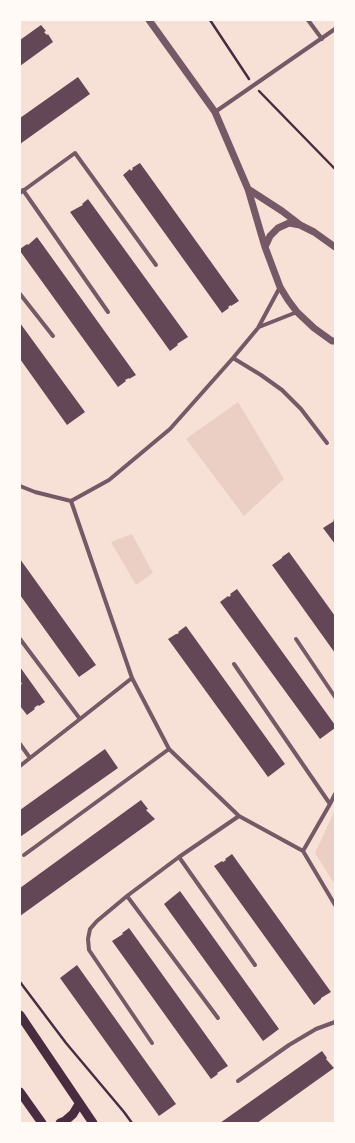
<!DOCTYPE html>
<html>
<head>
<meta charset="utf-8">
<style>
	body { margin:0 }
	#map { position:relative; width:355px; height:1143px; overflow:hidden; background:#f7e1d7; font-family:"Noto Sans",sans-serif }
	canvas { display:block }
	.frame { position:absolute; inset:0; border:21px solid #fffaf5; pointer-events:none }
</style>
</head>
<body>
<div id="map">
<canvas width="355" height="1143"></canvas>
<div class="frame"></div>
</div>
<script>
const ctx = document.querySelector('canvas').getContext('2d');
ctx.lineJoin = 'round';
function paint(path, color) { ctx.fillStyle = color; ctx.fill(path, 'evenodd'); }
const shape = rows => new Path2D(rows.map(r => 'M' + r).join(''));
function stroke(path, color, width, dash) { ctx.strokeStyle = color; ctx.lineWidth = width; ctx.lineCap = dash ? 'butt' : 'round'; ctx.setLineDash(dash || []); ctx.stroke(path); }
const green = shape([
	[238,402,284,479,244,516,186,439],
	[132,534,153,573,136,585,111,542],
	[335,810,335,885,315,853]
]);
const building = shape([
	[41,25,46,31,44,32,47,35,48,34,53,42,20,66,20,40],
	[78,77,90,94,20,144,20,118],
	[140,163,239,301,231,306,231,305,228,307,229,308,222,313,123,175,130,169,131,171,133,169,132,168],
	[88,199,188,337,177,344,178,345,170,351,70,212,79,207,83,205,82,204],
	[37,237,136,375,129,379,129,378,125,380,126,381,118,387,20,251,20,249,27,244,28,245],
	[20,323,85,412,67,425,20,359],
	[335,519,335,544,323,528,334,521,333,520],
	[289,552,335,616,335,653,272,565,282,558,282,557],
	[20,559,96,665,79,677,20,595],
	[237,589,335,725,335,728,320,739,220,602,228,596,229,597,231,595,230,594],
	[186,626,285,764,268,777,168,639,176,634,177,634,179,633,178,632],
	[20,667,45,702,39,706,38,705,34,708,35,709,27,715,20,706,20,685,22,684,21,682,20,683],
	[105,749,118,768,20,837,20,810],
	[141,800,148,809,146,810,155,819,20,916,20,888],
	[232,854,331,992,321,998,321,999,314,1005,214,866,222,861,223,862,226,860,225,859],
	[180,891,279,1029,263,1041,164,904],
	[129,928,228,1066,217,1073,218,1074,211,1079,112,941,123,934,122,933],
	[77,965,176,1104,159,1116,60,978],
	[322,1051,327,1058,326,1059,334,1068,257,1123,220,1123]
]);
const path = shape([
	[210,20,249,79],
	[259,91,335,169],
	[20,982,66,1043,124,1112,132,1123]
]);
const minor = shape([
	[308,20,322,39],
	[215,112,335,29],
	[23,190,108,312],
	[20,193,75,153,156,265],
	[20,294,53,336],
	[259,327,297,312],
	[233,358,261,375,282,390,301,409,327,443],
	[20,486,35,492,71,501],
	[71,501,109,480,170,429,233,358,258,328,280,287],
	[71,501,132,678],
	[20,639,80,719,30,758],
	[296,639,335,697],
	[234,664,330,804,335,794],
	[20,744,30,758,20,766],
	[169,749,239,816,303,851,335,905],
	[239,816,179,857,255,965],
	[303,851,330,804],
	[24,855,169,749,132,678,80,719],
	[179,857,127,896,218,1018],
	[127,896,97,921,90,929,88,939,89,950,152,1043],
	[238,1081,289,1045,316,1029,335,1022]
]);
const tertiary = shape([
	[149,20,215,112,248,189,265,247],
	[248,189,282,211,299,224],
	[335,247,314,232,300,225,289,223,278,228,270,236,265,247,280,287,288,300,297,312,314,328,332,341,335,341]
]);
const primary = shape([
	[20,1015,93,1123],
	[20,1092,42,1123],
	[60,1123,65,1121,73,1114,79,1104]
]);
paint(green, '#ebcfc5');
paint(building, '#644757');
stroke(path, '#4a2c40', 2.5);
stroke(minor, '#755966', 4);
stroke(tertiary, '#755966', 7);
stroke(primary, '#4a2c40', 9);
</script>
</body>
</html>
